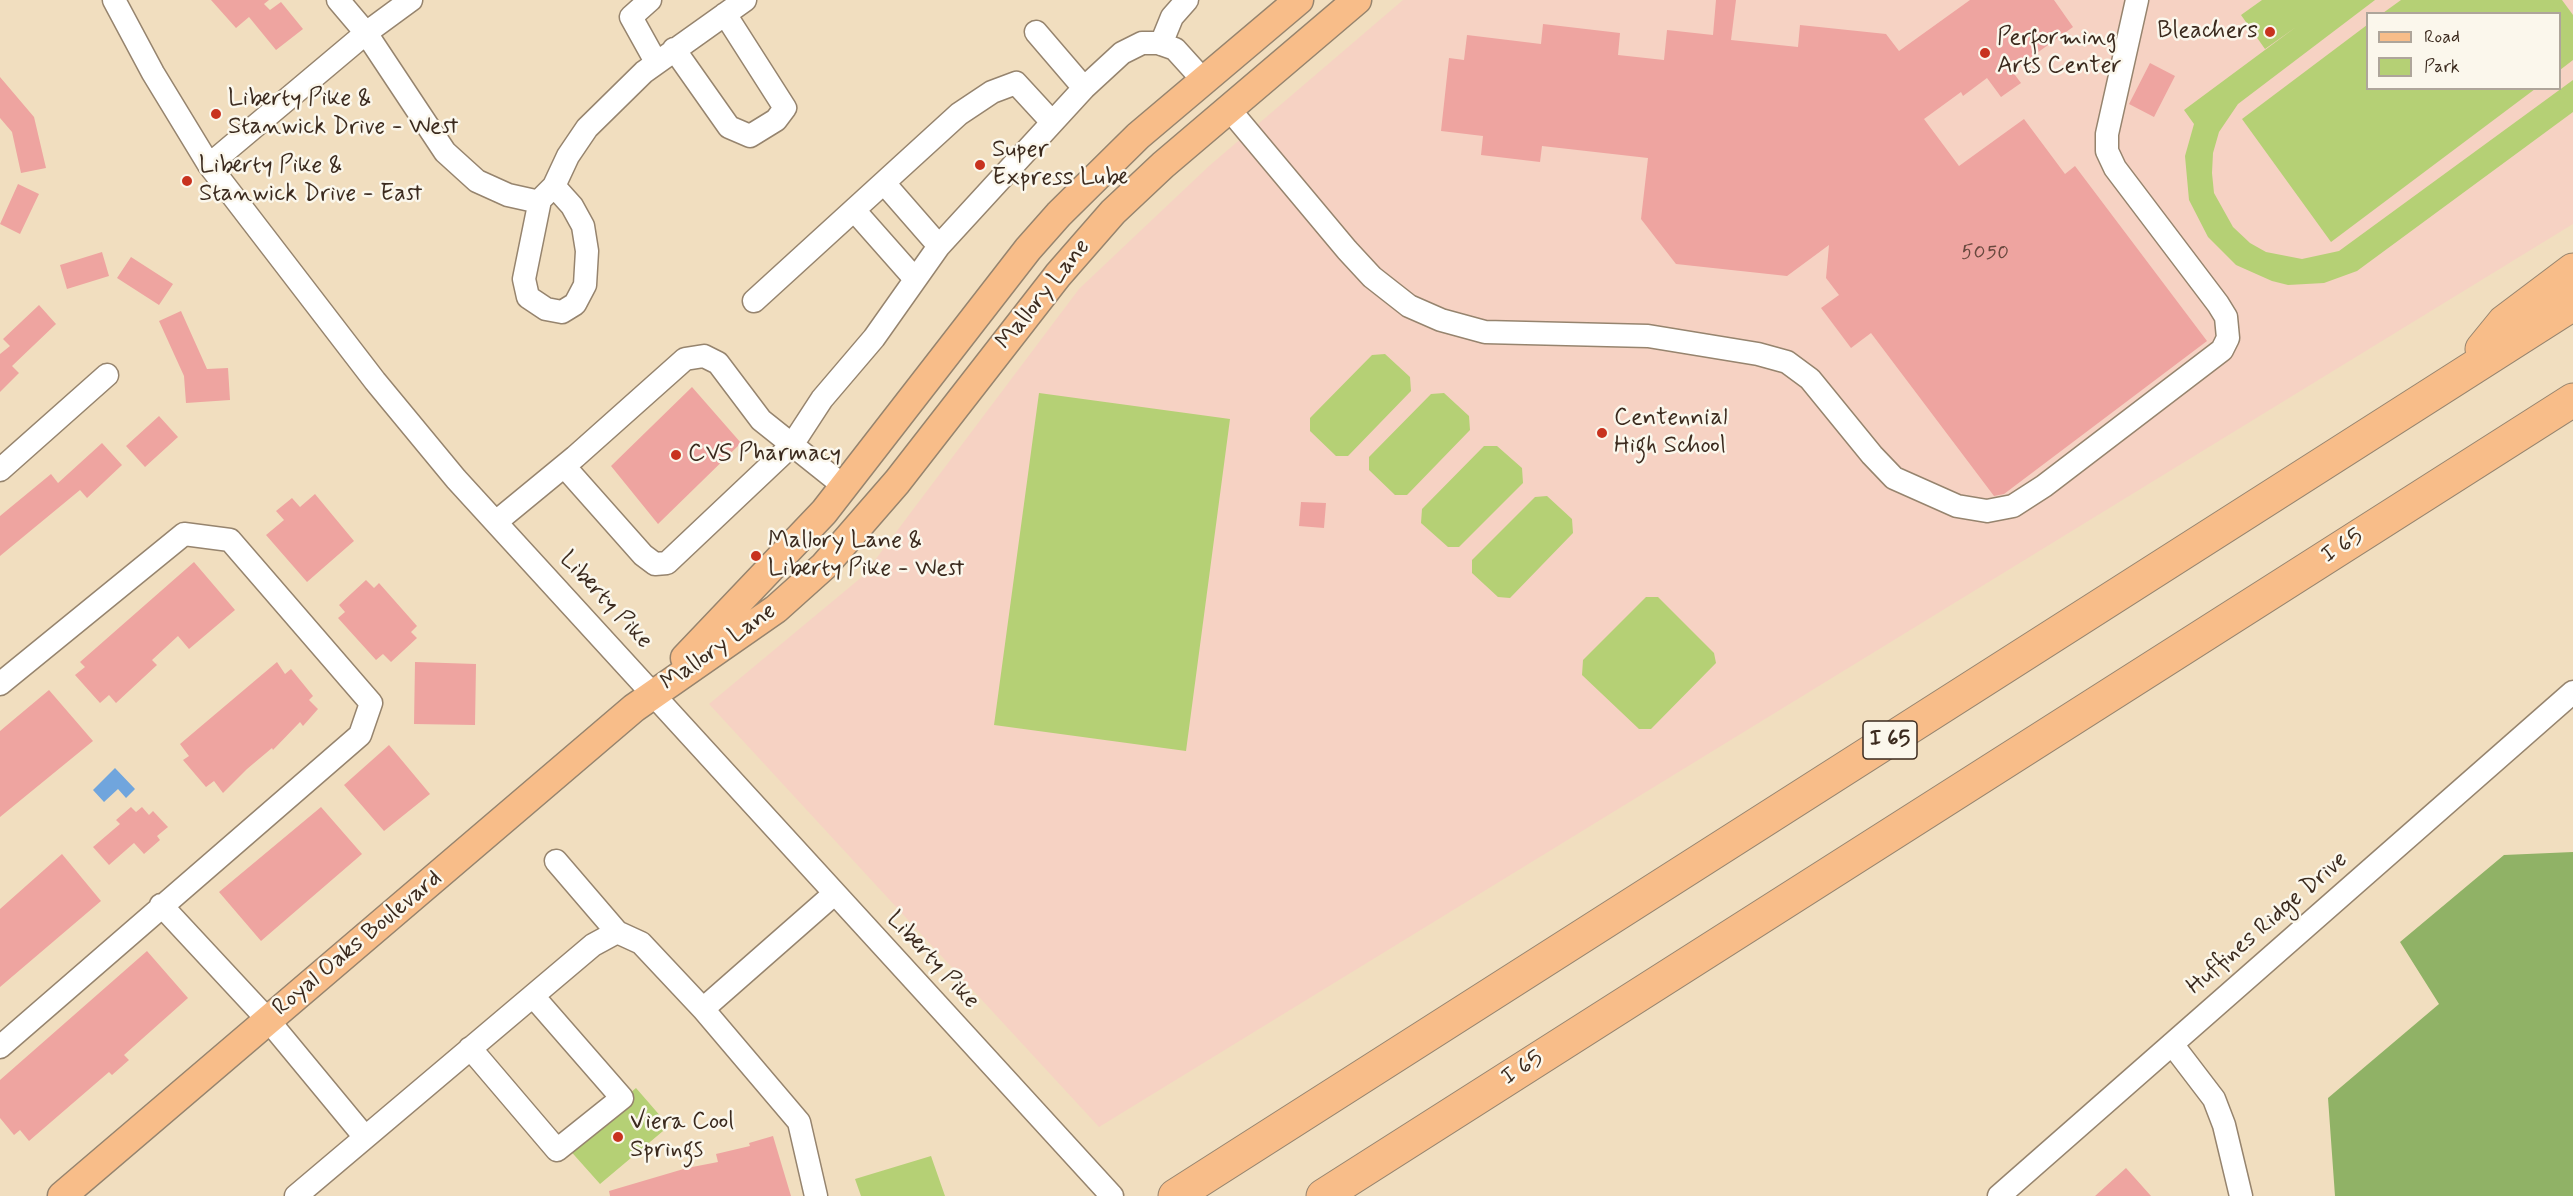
<!DOCTYPE html>
<html>
<head>
<meta charset="utf-8">
<style>
	body { margin:0 }
	#map { position:relative; width:2573px; height:1196px; overflow:hidden; background:#f1debf; font-family:Mynerve,sans-serif }
	canvas { display:block }
	.legend { position:absolute; left:2366px; top:12px; width:195px; height:78px; box-sizing:border-box; background:#fbf7ec; border:2px solid #aea59a; margin:0; padding:8px 10px; list-style:none; font-size:18px; color:#3b2a1e }
	.legend li { display:flex; align-items:center; gap:12px; height:30px }
	.legend b { width:30px; border:2px solid #aea59a }
</style>
</head>
<body>
<div id="map">
<canvas width="2573" height="1196"></canvas>
<ul class="legend">
<li><b style="height:8px;background:#f8bd89"></b>Road</li>
<li><b style="height:16px;background:#b5d075"></b>Park</li>
</ul>
</div>
<script>
const ctx = document.querySelector('canvas').getContext('2d');
ctx.lineJoin = 'round';
function paint(path, color) { ctx.fillStyle = color; ctx.fill(path, 'evenodd'); }
const shape = rows => new Path2D(rows.map(r => 'M' + r).join(''));
function stroke(path, color, width, dash) { ctx.strokeStyle = color; ctx.lineWidth = width; ctx.lineCap = dash ? 'butt' : 'round'; ctx.setLineDash(dash || []); ctx.stroke(path); }
function label(font, color, halo, rows, align = 'center') {
  ctx.font = font + ' Mynerve,sans-serif'; ctx.lineWidth = 5; ctx.setLineDash([]); ctx.textBaseline = 'middle'; ctx.strokeStyle = halo; ctx.fillStyle = color; for (const [text, x, y, turn = 0] of rows) {
    ctx.save(); ctx.translate(x, y); ctx.rotate((+turn || 0) * Math.PI / 180); ctx.textAlign = isNaN(turn) ? turn : align; if (halo) ctx.strokeText(text, 0, 0); ctx.fillText(text, 0, 0); ctx.restore();
  }
}
const built = shape([
	[1403,0,2573,0,2573,224,1099,1127,709,704,863,576,1079,289,1209,166],
	[2368,14,2560,14,2560,88,2368,88]
]);
const green = shape([
	[2262,0,2375,0,2238,104,2219,132,2213,153,2212,173,2214,193,2233,227,2250,243,2266,252,2302,259,2339,251,2573,80,2573,112,2357,271,2324,283,2288,285,2272,281,2236,265,2208,237,2189,200,2185,156,2194,124,2184,110,2296,27,2265,49,2241,15],
	[2401,0,2562,0,2573,15,2573,60,2560,70,2560,14,2383,13],
	[2367,25,2368,88,2535,89,2331,242,2242,119],
	[1385,354,1410,377,1411,391,1348,456,1336,456,1310,431,1310,418,1372,355],
	[1039,393,1230,419,1186,751,994,725],
	[1444,393,1469,416,1470,430,1407,495,1395,495,1369,470,1369,457,1431,394],
	[1484,446,1497,446,1522,468,1523,483,1459,547,1448,547,1421,523,1422,509],
	[1547,496,1572,519,1573,533,1510,598,1498,597,1472,573,1472,560,1535,497],
	[1646,597,1658,597,1714,653,1716,663,1651,729,1639,729,1582,675,1583,660],
	[636,1088,669,1126,600,1184,567,1147],
	[931,1156,945,1196,861,1196,855,1179]
]);
const forest = shape([
	[2573,852,2573,1196,2335,1196,2328,1098,2439,1004,2400,942,2504,855]
]);
const water = shape([
	[115,768,135,789,126,798,118,789,104,802,93,790]
]);
const building = shape([
	[211,0,269,0,264,4,270,10,281,2,303,29,276,50,249,17,236,28],
	[1716,0,1736,0,1731,40,1798,47,1800,25,1886,34,1899,51,1970,0,2054,0,2073,27,2012,71,2021,83,2001,97,1987,78,1963,96,1961,92,1924,119,1959,166,2024,119,2065,174,2075,166,2207,341,2004,494,1994,496,1871,333,1851,348,1821,308,1839,295,1826,278,1829,245,1787,276,1676,264,1641,219,1648,158,1542,146,1540,162,1481,155,1483,136,1441,131,1449,58,1464,60,1467,35,1541,44,1543,24,1620,33,1618,55,1664,60,1667,30,1713,35],
	[2150,63,2175,76,2154,117,2129,104],
	[0,77,34,117,46,168,21,173,12,132,0,118],
	[18,184,39,194,20,234,0,224],
	[102,252,109,276,67,289,60,265],
	[131,257,173,284,159,305,117,278],
	[39,305,56,324,12,366,19,373,0,392,0,354,10,346,3,339],
	[181,311,207,369,228,368,230,400,186,403,184,376,159,321],
	[692,387,741,443,658,524,611,466],
	[159,416,178,437,145,467,126,446],
	[102,443,122,465,87,498,80,490,0,556,0,516,51,474,58,483],
	[315,494,354,541,307,582,266,535,284,520,276,511,292,498,300,507],
	[1301,502,1326,503,1324,528,1299,526],
	[194,562,235,610,189,649,178,636,152,660,157,665,116,703,109,695,100,703,75,675,85,667,80,662],
	[366,580,374,588,379,583,417,626,411,632,417,638,391,662,383,654,376,660,338,618,345,612,339,605],
	[277,662,285,674,291,669,313,696,309,700,318,709,303,726,300,722,273,750,272,748,247,769,223,793,214,781,206,787,183,760,189,756,180,744],
	[415,662,476,664,475,725,414,724],
	[49,690,93,741,0,817,0,731],
	[389,745,430,794,384,831,344,785],
	[131,807,136,812,142,807,149,815,153,811,168,827,157,836,160,840,144,854,134,843,109,865,93,847,120,824,116,820],
	[321,807,362,854,261,941,219,892],
	[62,854,101,901,0,987,0,909],
	[147,951,188,998,124,1055,129,1060,112,1075,109,1072,29,1141,20,1130,14,1135,0,1118,0,1080],
	[773,1136,791,1196,610,1196,609,1191,687,1168,718,1162,716,1154,750,1146,749,1143],
	[2126,1168,2151,1196,2095,1196]
]);
const minor = shape([
	[114,0,153,73,209,165,375,381,456,479,1112,1196],
	[338,0,366,33,445,152,477,181,508,195,535,201,540,200,554,186,568,156,587,128,644,72,745,0],
	[650,0,631,17,656,62],
	[1036,32,1084,88],
	[1161,44,1172,17,1187,0],
	[674,49,729,127,750,136,776,120,785,108,725,14],
	[1229,109,1347,250,1372,277,1409,306,1441,320,1485,332,1648,336,1758,354,1787,362,1810,379,1872,455,1894,478,1957,506,1987,511,2013,506,2044,486,2222,350,2228,338,2226,317,2218,304,2115,168,2107,151,2107,134,2137,0],
	[209,165,366,33,411,0],
	[884,183,939,246],
	[540,200,524,279,528,297,546,309,562,312,575,304,585,285,587,251,583,226,572,206,554,186],
	[854,210,915,279],
	[754,301,959,114,992,92,1016,83,1051,121],
	[564,466,643,555,655,564,667,563,792,445,822,399,874,338,939,246,1084,88,1122,53,1142,43,1158,43,1175,49,1204,81],
	[0,470,107,375],
	[496,522,575,457,685,359,704,356,718,363,761,420,845,487],
	[0,684,184,534,230,540,371,703,360,735,0,1047],
	[556,861,617,932],
	[161,905,268,1020,364,1136],
	[703,1009,834,894],
	[2172,1044,2214,1099,2224,1125,2241,1196],
	[470,1048,557,1150,622,1098,533,996],
	[296,1196,593,945,617,932,641,943,703,1009,799,1122,816,1196],
	[1999,1196,2573,692]
]);
const major = shape([
	[685,658,824,512,1028,249,1059,214,1138,136,1299,0],
	[62,1196,634,708,776,609,824,566,897,482,1058,275,1113,212,1163,165,1357,0]
]);
const highway = shape([
	[2482,349,2504,322,2573,270],
	[1175,1196,2573,304],
	[1323,1196,2573,400]
]);
const markers = [
	[2270,32,6,"#c8321e"],
	[1985,53,6,"#c8321e"],
	[216,114,6,"#c8321e"],
	[980,165,6,"#c8321e"],
	[187,181,6,"#c8321e"],
	[1602,433,6,"#c8321e"],
	[676,455,6,"#c8321e"],
	[756,556,6,"#c8321e"],
	[618,1137,6,"#c8321e"]
];
const numberNames = [
	["5050",1985,254]
];
const shields = [
	[1890,740,54]
];
const shieldNames = [
	["I 65",1890,740]
];
const poiNames = [
	["Bleachers",2258,32,"right"],
	["Performing",1997,39],
	["Arts Center",1997,67],
	["Liberty Pike &",228,100],
	["Stanwick Drive - West",228,128],
	["Super",992,151],
	["Express Lube",992,179],
	["Liberty Pike &",199,167],
	["Stanwick Drive - East",199,195],
	["Centennial",1614,419],
	["High School",1614,447],
	["CVS Pharmacy",688,455],
	["Mallory Lane &",768,542],
	["Liberty Pike - West",768,570],
	["Viera Cool",630,1123],
	["Springs",630,1151]
];
const streetNames = [
	["Mallory Lane",1044,295,-51],
	["I 65",2343,547,-32],
	["Liberty Pike",605,601,47],
	["Mallory Lane",719,648,-35],
	["Huffines Ridge Drive",2268,924,-41],
	["Royal Oaks Boulevard",358,944,-40],
	["Liberty Pike",932,961,47],
	["I 65",1523,1069,-32]
];
paint(built, '#f6d2c3');
paint(green, '#b5d075');
paint(forest, '#90b266');
paint(water, '#70a5dd');
paint(building, '#eea4a0');
stroke(minor, '#96846e', 25);
stroke(major, '#96846e', 31);
stroke(highway, '#96846e', 35);
stroke(minor, '#fff', 22);
stroke(major, '#f8bd89', 28);
stroke(highway, '#f8bd89', 33);
for (const [x, y, r, color] of markers) { const dot = new Path2D(); dot.arc(x, y, r, 0, 2 * Math.PI); ctx.fillStyle = color; ctx.fill(dot); stroke(dot, '#fbf7ec', 2); }
label('21px', '#68483e', null, numberNames);
for (const [x, y, w] of shields) { const box = new Path2D(); box.roundRect(x - w / 2, y - 19, w, 38, 4.5); ctx.fillStyle = '#fbf7ec'; ctx.fill(box); stroke(box, '#3b2a1e', 1.5); }
label('bold 22px', '#3b2a1e', null, shieldNames);
label('24px', '#3b2a1e', '#fbf7ec', poiNames, 'left');
label('24px', '#3b2a1e', '#fbf7ec', streetNames);
</script>
</body>
</html>
